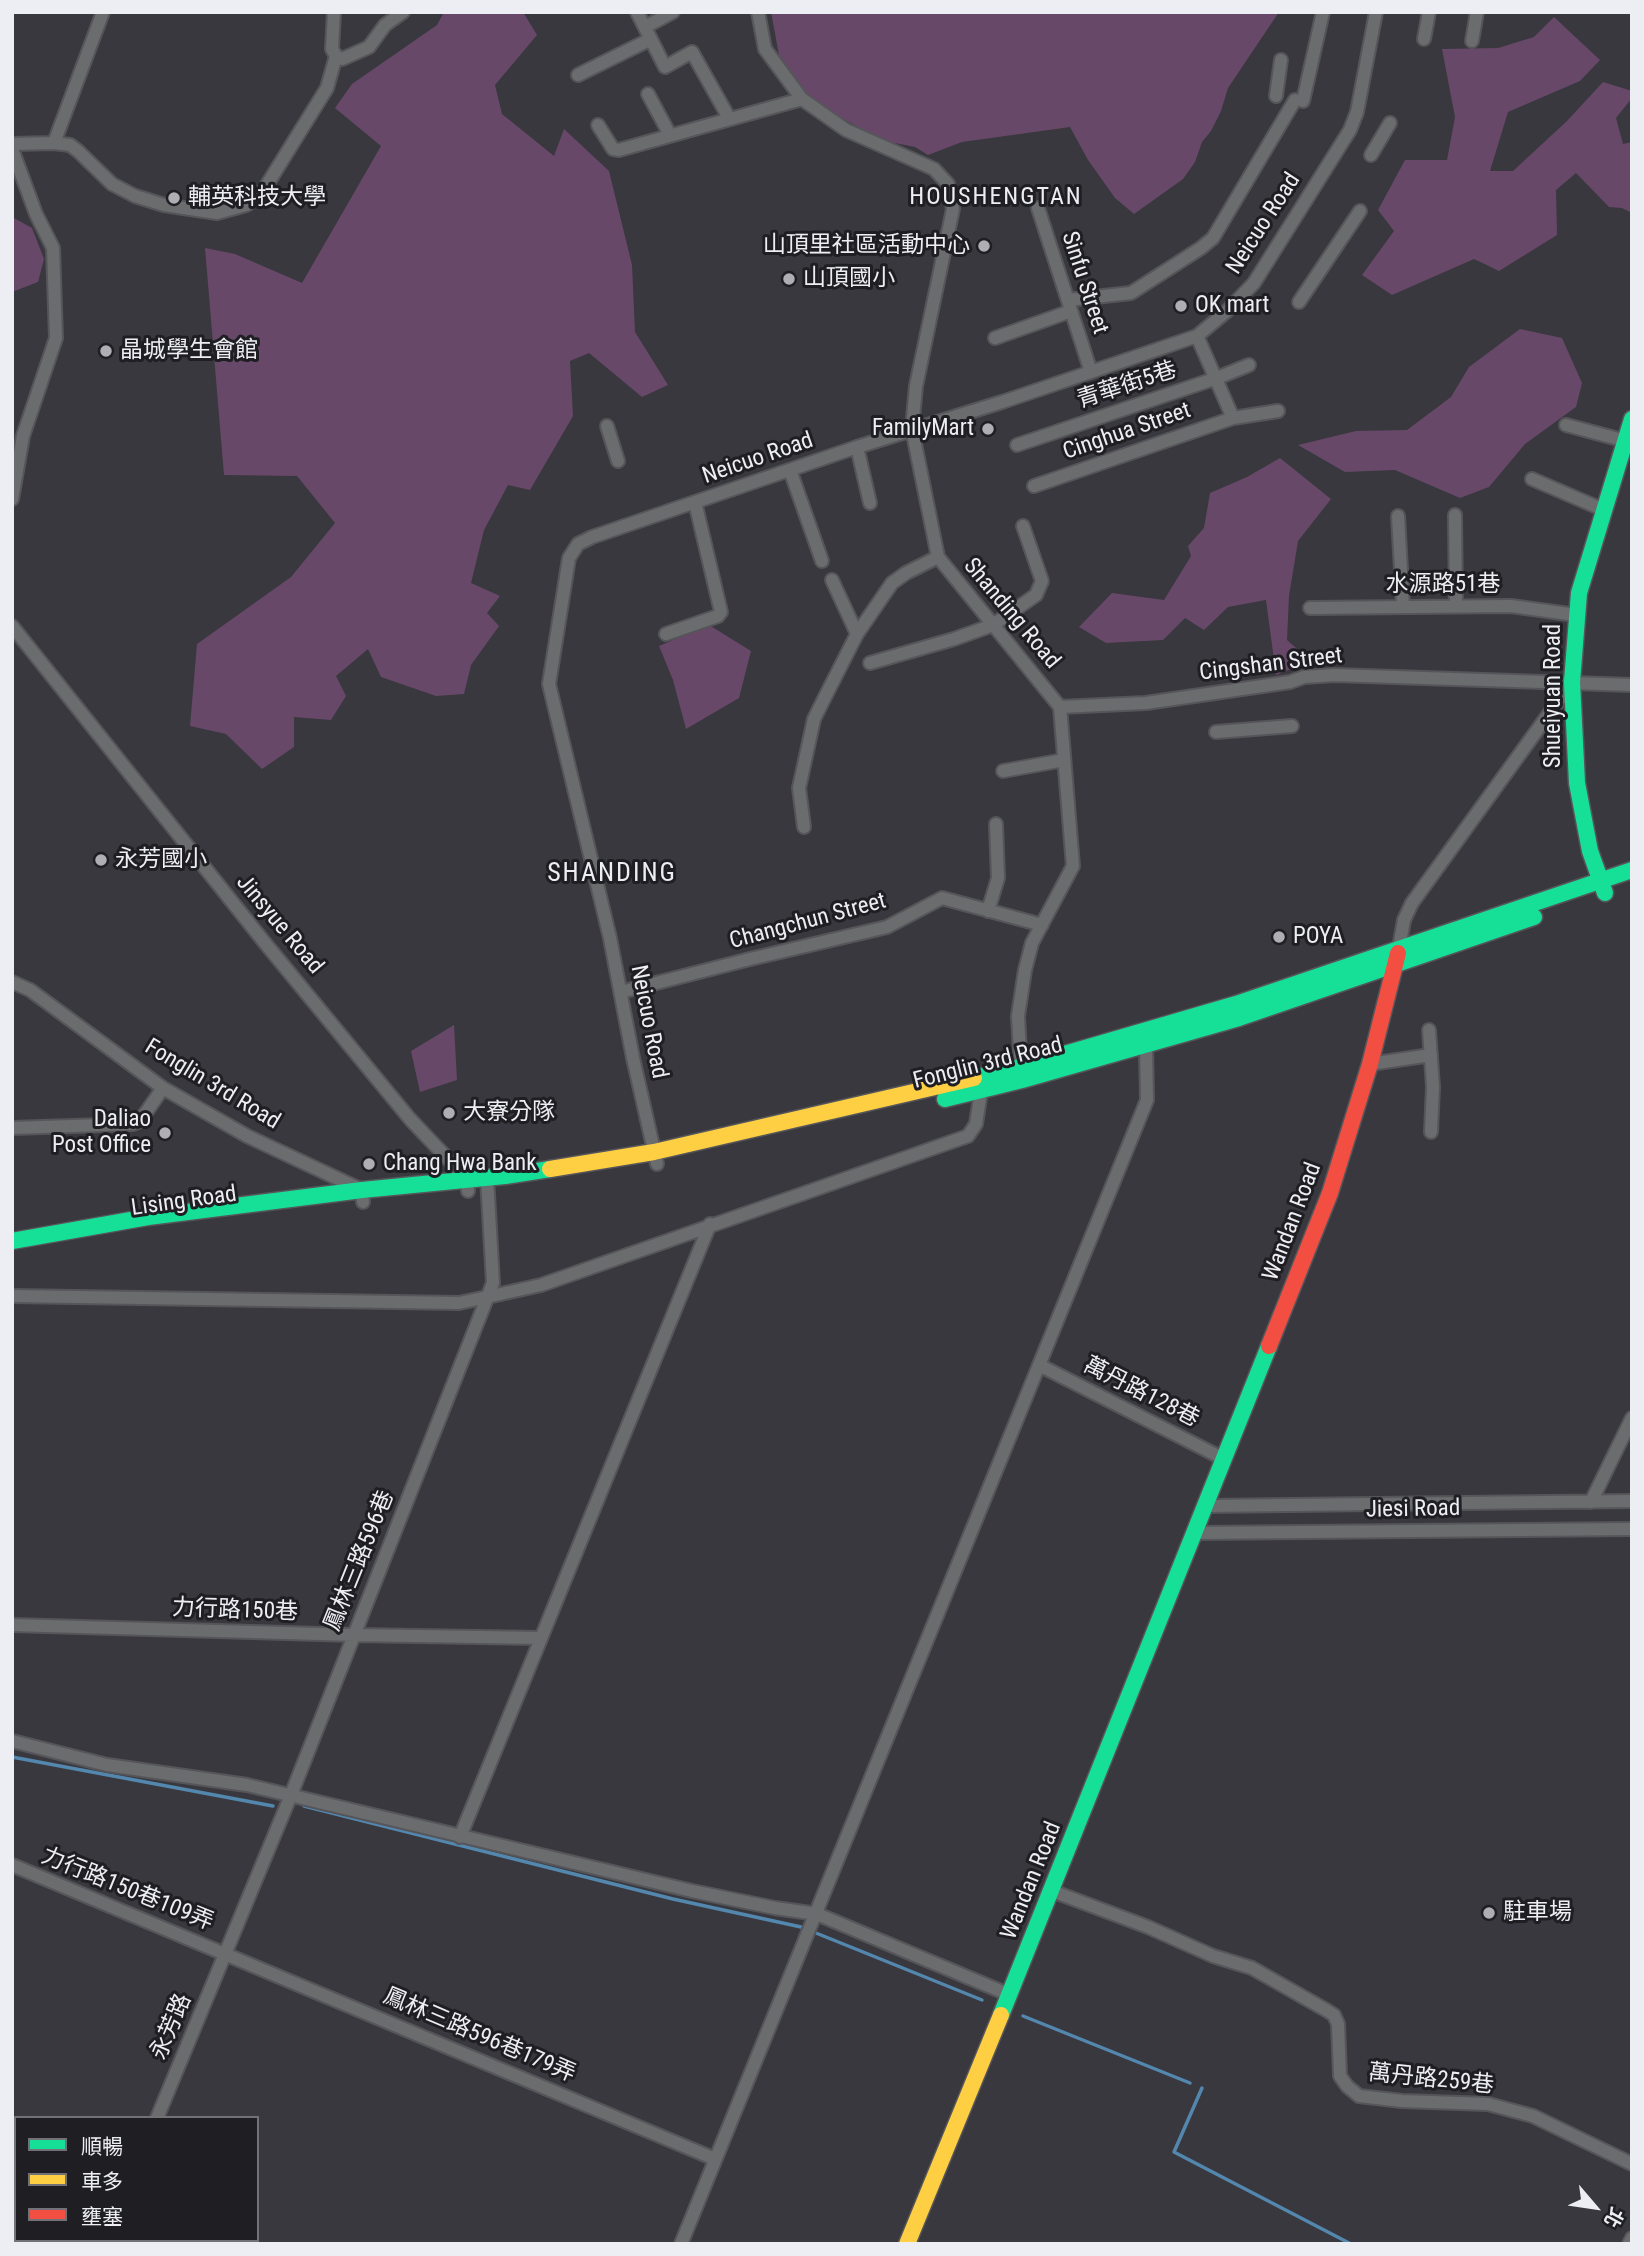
<!DOCTYPE html>
<html>
<head>
<meta charset="utf-8">
<style>
	body { margin:0 }
	#map { position:relative; width:1644px; height:2256px; overflow:hidden; background:#38383e; font-family:"Roboto Condensed","Noto Sans TC",sans-serif }
	canvas { display:block }
	.frame { position:absolute; inset:0; border:14px solid #ededf4; pointer-events:none }
	.legend { position:absolute; left:14px; top:2116px; width:245px; height:126px; box-sizing:border-box; background:#1e1e23; border:2px solid #717177; margin:0; padding:9px 12px; list-style:none; font-size:21px; color:#ededf4 }
	.legend li { display:flex; align-items:center; gap:14px; height:35px }
	.legend b { width:35px; border:2px solid #717177 }
	.north { position:absolute; left:1560px; top:2172px; width:70px; height:70px; -webkit-text-stroke:5px #1e1e23; paint-order:stroke; rotate:119deg; font-size:19px; font-weight:700; line-height:28px; text-align:center; color:#ededf4 }
	.north::after { content:''; display:block; margin:auto; width:24px; height:32px; background:#ededf4; clip-path:polygon(50% 0,100% 100%,50% 72%,0 100%) }
</style>
</head>
<body>
<div id="map">
<canvas width="1644" height="2256"></canvas>
<div class="frame"></div>
<ul class="legend">
<li><b style="height:9px;background:#16e098"></b>順暢</li>
<li><b style="height:9px;background:#ffcf43"></b>車多</li>
<li><b style="height:9px;background:#f24e42"></b>壅塞</li>
</ul>
<div class="north">北</div>
</div>
<script>
const ctx = document.querySelector('canvas').getContext('2d');
ctx.lineJoin = 'round';
function paint(path, color) { ctx.fillStyle = color; ctx.fill(path, 'evenodd'); }
const shape = rows => new Path2D(rows.map(r => 'M' + r).join(''));
function stroke(path, color, width, dash) { ctx.strokeStyle = color; ctx.lineWidth = width; ctx.lineCap = dash ? 'butt' : 'round'; ctx.setLineDash(dash || []); ctx.stroke(path); }
function label(font, color, halo, rows, align = 'center') {
  ctx.font = font + ' "Roboto Condensed","Noto Sans TC",sans-serif'; ctx.lineWidth = 6; ctx.setLineDash([]); ctx.textBaseline = 'middle'; ctx.strokeStyle = halo; ctx.fillStyle = color; for (const [text, x, y, turn = 0] of rows) {
    ctx.save(); ctx.translate(x, y); ctx.rotate((+turn || 0) * Math.PI / 180); ctx.textAlign = isNaN(turn) ? turn : align; if (halo) ctx.strokeText(text, 0, 0); ctx.fillText(text, 0, 0); ctx.restore();
  }
}
const green = shape([
	[444,12,523,12,537,35,495,85,502,114,554,156,564,129,609,171,632,265,635,332,668,385,642,397,589,353,570,361,573,416,530,490,508,485,484,530,471,583,500,596,487,613,499,626,471,665,464,694,436,696,381,677,368,649,336,676,346,696,331,720,294,717,294,747,262,769,226,734,190,726,197,644,291,577,335,523,297,476,224,475,205,248,235,254,302,283,381,146,335,108,352,84,437,25],
	[771,12,1279,12,1228,88,1221,111,1211,131,1202,142,1195,162,1183,179,1134,214,1115,198,1088,160,1070,127,962,142,928,155,915,147,880,140,807,98,781,66],
	[1554,17,1600,60,1580,81,1508,112,1490,171,1513,171,1567,121,1603,82,1632,91,1632,98,1616,118,1623,144,1632,142,1632,213,1622,208,1609,207,1576,173,1556,190,1557,235,1499,271,1474,259,1392,295,1362,275,1394,231,1378,210,1405,160,1447,160,1455,117,1442,49,1498,48,1534,37],
	[12,217,32,228,44,259,38,282,12,292],
	[1520,329,1562,338,1582,383,1576,407,1525,444,1489,487,1460,498,1395,470,1345,472,1298,445,1356,431,1407,430,1451,397,1469,367],
	[1280,458,1331,499,1298,541,1289,596,1287,640,1311,661,1276,675,1266,600,1228,607,1204,630,1185,618,1163,640,1106,643,1079,627,1112,593,1164,600,1191,556,1188,546,1204,528,1210,493,1247,477],
	[709,625,751,651,739,698,686,729,673,680,659,646],
	[454,1025,457,1080,420,1092,411,1051]
]);
const stream = shape([
	[12,1757,273,1806],
	[304,1806,673,1899,801,1927],
	[816,1933,982,2000],
	[1023,2016,1190,2083],
	[1202,2088,1174,2152,1351,2244]
]);
const street = shape([
	[334,12,332,49,336,56,342,59,369,47,385,25,403,12],
	[637,12,665,67,692,52,729,118],
	[758,12,765,49,802,99,846,130,934,169,948,184,953,209,916,386,912,429,938,557,1060,707,1073,866,1032,943,1025,970,1018,1016,1021,1072],
	[645,27,673,12],
	[1424,39,1429,12],
	[1472,41,1477,12],
	[578,75,651,39],
	[648,94,670,135],
	[1276,96,1281,60],
	[1303,101,1323,12],
	[598,125,613,149,619,150,802,99],
	[54,143,70,145,78,151,112,184,135,196,164,205,217,213,246,205,260,196,327,88,336,56],
	[12,144,54,143,103,12],
	[12,149,36,214,53,248,56,338,23,436,12,499],
	[1371,155,1390,123],
	[1038,208,1091,372],
	[1068,300,1131,293,1201,248,1213,238,1295,100],
	[1299,302,1360,211],
	[1197,336,1233,418],
	[995,338,1071,311],
	[1566,425,1626,441],
	[607,426,618,461],
	[1017,445,1217,378,1249,365],
	[857,447,870,503],
	[790,470,822,561],
	[1532,479,1604,510],
	[1034,486,1233,418,1278,411],
	[1455,515,1456,606],
	[1398,516,1403,606],
	[832,580,857,634],
	[1310,608,1511,606,1576,615],
	[12,626,265,943,410,1119,467,1179,468,1191],
	[666,634,718,616,721,612,695,502],
	[870,663,954,639,993,625,1036,595,1042,581,1023,526],
	[1060,707,1146,703,1290,682,1304,677,1335,675,1632,685],
	[1216,732,1292,726],
	[1003,771,1064,760],
	[804,827,799,788,814,719,826,695,857,634,892,583,906,573,938,557],
	[988,911,998,878,996,824],
	[1399,948,1404,920,1412,903,1572,682],
	[12,982,30,990,163,1088,247,1136,362,1190,363,1202],
	[621,992,750,959,887,927,942,898,1042,925],
	[1429,1030,1433,1087,1431,1132],
	[1370,1064,1431,1055],
	[12,1128,133,1124,140,1121,163,1088],
	[657,1164,633,1058,610,938,549,684,569,558,578,544,592,537,857,447,1002,402,1197,336,1227,311,1254,283,1350,130,1357,112,1376,12],
	[12,1296,459,1303,487,1297,541,1285,968,1136,976,1124,981,1091],
	[1039,1365,1224,1459],
	[1591,1502,1632,1418],
	[1205,1506,1632,1501],
	[1195,1533,1632,1529],
	[12,1625,354,1635,541,1638],
	[12,1741,107,1765,247,1785,692,1891,775,1908,817,1914,1010,1995],
	[460,1837,710,1224],
	[12,1865,715,2159],
	[1052,1891,1148,1927,1213,1956,1252,1968,1326,2010,1334,2015,1338,2024,1340,2076,1347,2086,1359,2096,1402,2101,1488,2104,1533,2116,1632,2164],
	[157,2118,291,1795,493,1283,487,1177],
	[105,2244,106,2240],
	[681,2244,1147,1100,1146,1046],
	[1629,2244,1632,2238]
]);
const fast = shape([
	[1605,893,1590,851,1577,783,1572,682,1579,593,1632,419],
	[974,1078,1020,1067,1236,1004,1632,870],
	[945,1099,1022,1080,1239,1018,1534,917],
	[12,1241,148,1217,362,1190,505,1176,550,1169],
	[1001,2015,1269,1346]
]);
const slow = shape([
	[550,1169,654,1152,974,1078],
	[907,2244,1001,2015]
]);
const jam = shape([
	[1269,1346,1330,1193,1370,1064,1398,953]
]);
const markers = [
	[174,198,7,"#aeaeb4"],
	[984,246,7,"#aeaeb4"],
	[789,279,7,"#aeaeb4"],
	[1181,306,7,"#aeaeb4"],
	[106,351,7,"#aeaeb4"],
	[988,429,7,"#aeaeb4"],
	[101,860,7,"#aeaeb4"],
	[1279,937,7,"#aeaeb4"],
	[449,1113,7,"#aeaeb4"],
	[165,1133,7,"#aeaeb4"],
	[369,1164,7,"#aeaeb4"],
	[1489,1913,7,"#aeaeb4"]
];
const poiNames = [
	["輔英科技大學",188,198],
	["山頂里社區活動中心",970,246,"right"],
	["山頂國小",803,279],
	["OK mart",1195,306],
	["晶城學生會館",120,351],
	["FamilyMart",974,429,"right"],
	["永芳國小",115,860],
	["POYA",1293,937],
	["大寮分隊",463,1113],
	["Daliao",151,1120,"right"],
	["Post Office",151,1146,"right"],
	["Chang Hwa Bank",383,1164],
	["駐車場",1503,1913]
];
const streetNames = [
	["Neicuo Road",1264,224,-57],
	["Sinfu Street",1084,283,72],
	["青華街5巷",1127,386,-18],
	["Cinghua Street",1127,432,-19],
	["Neicuo Road",758,459,-19],
	["水源路51巷",1443,585],
	["Shanding Road",1011,614,50],
	["Cingshan Street",1271,665,-7],
	["Shueiyuan Road",1554,696,-90],
	["Changchun Street",808,922,-15],
	["Jinsyue Road",279,925,50],
	["Neicuo Road",648,1022,79],
	["Fonglin 3rd Road",988,1064,-14],
	["Fonglin 3rd Road",212,1085,31],
	["Lising Road",184,1202,-8],
	["Wandan Road",1293,1222,-69],
	["萬丹路128巷",1141,1393,27],
	["Jiesi Road",1413,1510,-1],
	["鳳林三路596巷",360,1561,-68],
	["力行路150巷",235,1611,2],
	["Wandan Road",1032,1881,-68],
	["力行路150巷109弄",127,1890,22],
	["永芳路",172,2027,-67],
	["鳳林三路596巷179弄",479,2036,23],
	["萬丹路259巷",1431,2080,6]
];
const neighbourhoodNames = [
	["HOUSHENGTAN",996,198]
];
const quarterNames = [
	["SHANDING",612,874]
];
paint(green, '#684868');
stroke(stream, '#5387ae', 3.5);
stroke(street, '#56565a', 16);
stroke(fast, '#56565a', 19);
stroke(slow, '#56565a', 19);
stroke(jam, '#56565a', 19);
stroke(street, '#6b6c6e', 12);
stroke(fast, '#16e098', 16);
stroke(slow, '#ffcf43', 16);
stroke(jam, '#f24e42', 16);
for (const [x, y, r, color] of markers) { const dot = new Path2D(); dot.arc(x, y, r, 0, 2 * Math.PI); ctx.fillStyle = color; ctx.fill(dot); stroke(dot, '#1e1e23', 2.5); }
label('23px', '#ededf4', '#1e1e23', poiNames, 'left');
label('23px', '#ededf4', '#1e1e23', streetNames);
ctx.letterSpacing = '2px';
label('24px', '#ededf4', '#1e1e23', neighbourhoodNames);
ctx.letterSpacing = '0px';
ctx.letterSpacing = '2px';
label('26px', '#ededf4', '#1e1e23', quarterNames);
ctx.letterSpacing = '0px';
</script>
</body>
</html>
